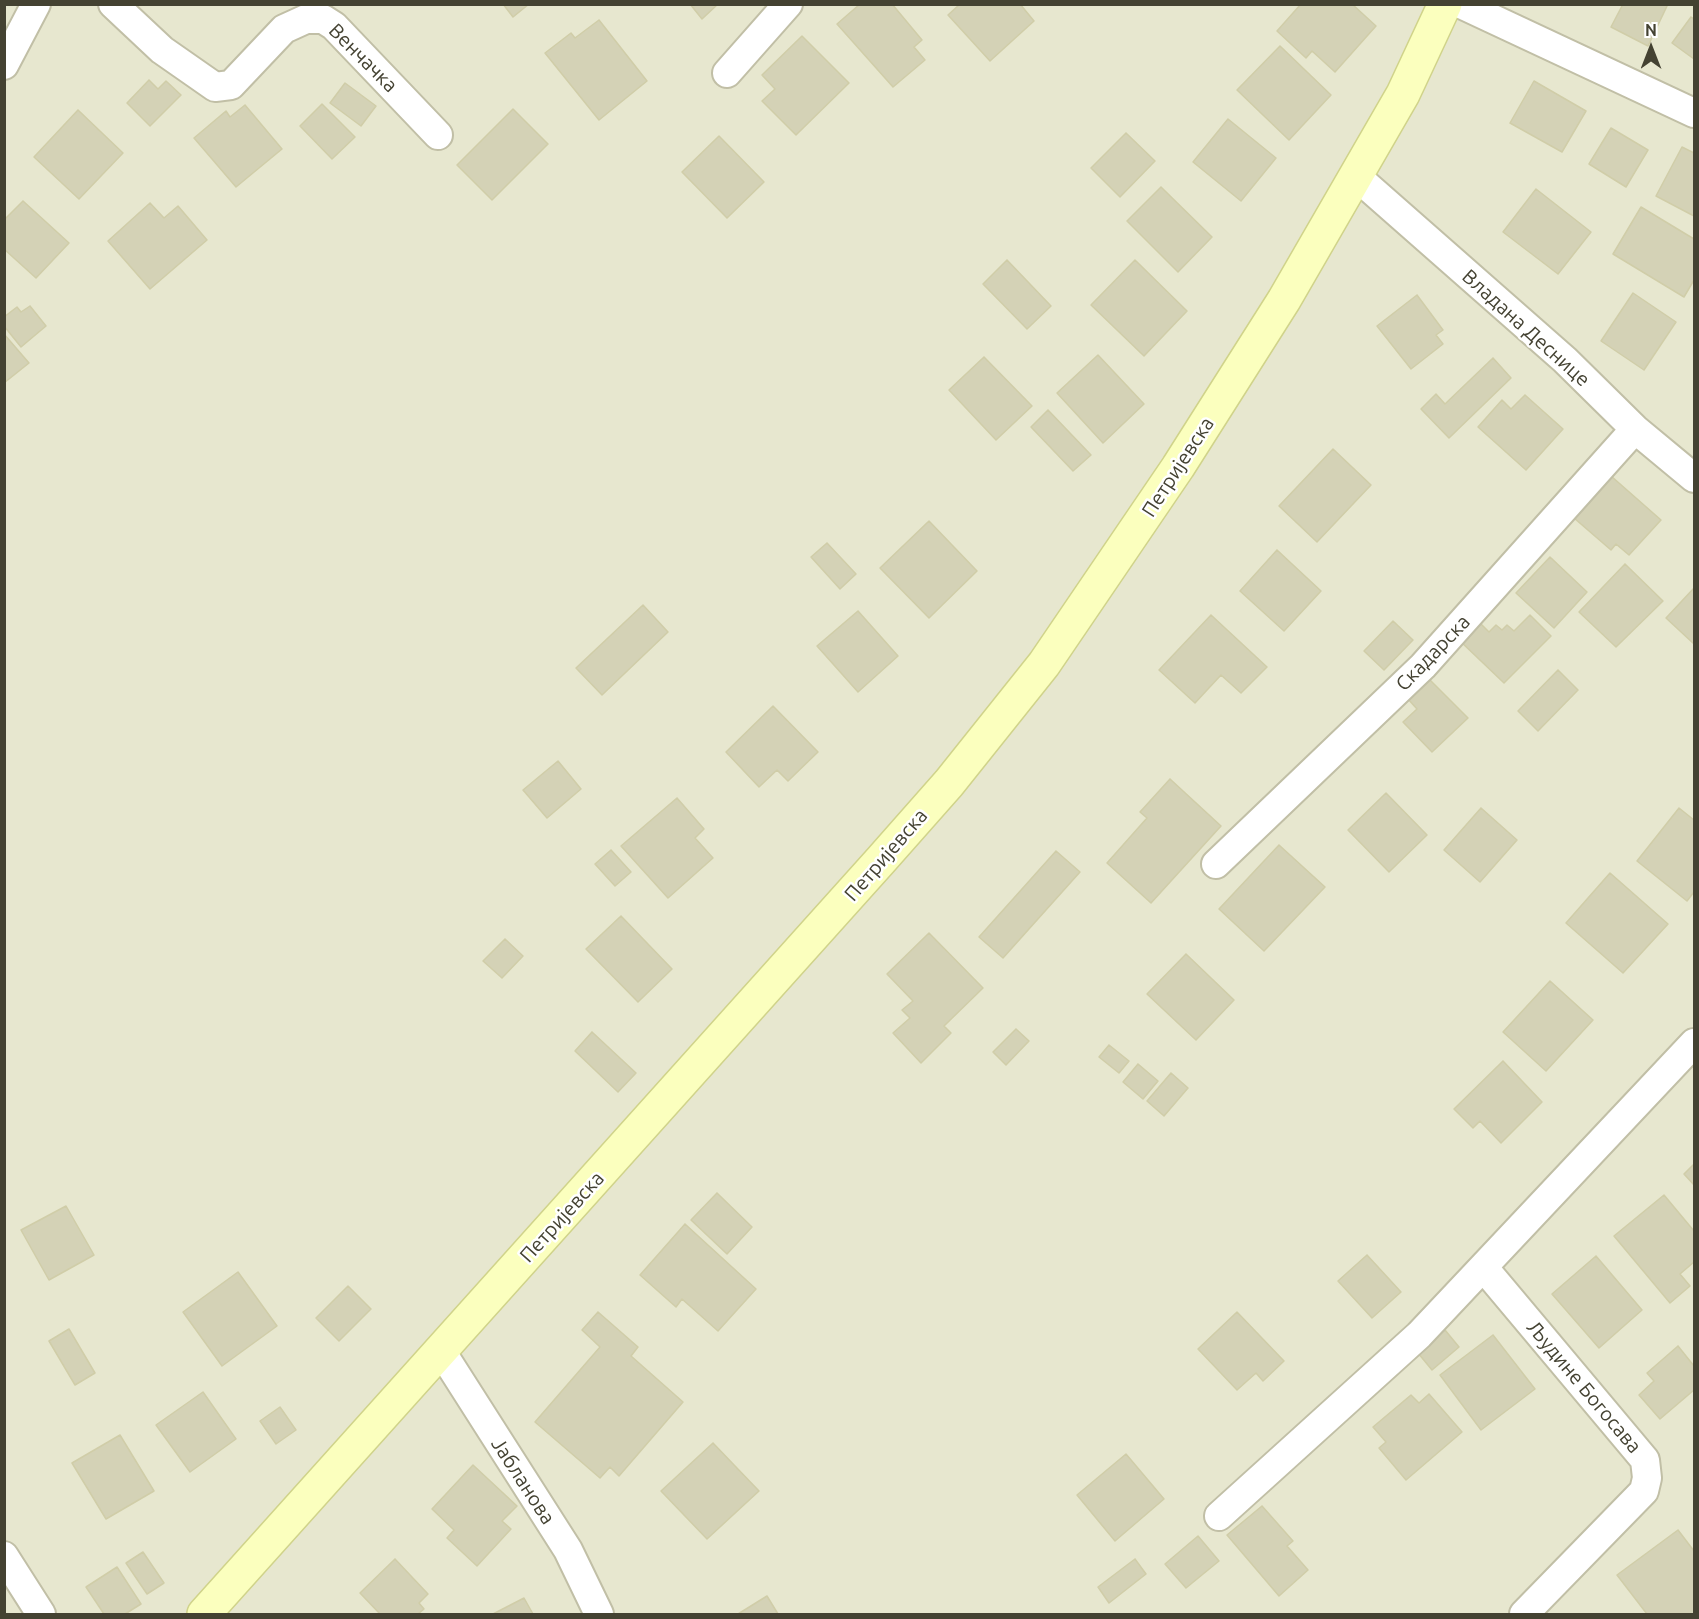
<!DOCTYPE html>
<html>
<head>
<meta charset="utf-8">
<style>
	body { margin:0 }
	#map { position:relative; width:1699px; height:1619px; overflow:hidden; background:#f2f2e1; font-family:Ubuntu,sans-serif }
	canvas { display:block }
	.frame { position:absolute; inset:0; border:6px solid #444232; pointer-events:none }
	.north { position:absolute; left:1621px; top:18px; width:60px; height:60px; -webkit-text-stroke:4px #fff; paint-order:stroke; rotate:0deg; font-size:16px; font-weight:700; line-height:24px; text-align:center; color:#444232 }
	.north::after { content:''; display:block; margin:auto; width:21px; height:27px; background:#444232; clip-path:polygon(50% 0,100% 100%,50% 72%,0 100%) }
</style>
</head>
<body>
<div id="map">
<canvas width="1699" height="1619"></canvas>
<div class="frame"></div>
<div class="north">N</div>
</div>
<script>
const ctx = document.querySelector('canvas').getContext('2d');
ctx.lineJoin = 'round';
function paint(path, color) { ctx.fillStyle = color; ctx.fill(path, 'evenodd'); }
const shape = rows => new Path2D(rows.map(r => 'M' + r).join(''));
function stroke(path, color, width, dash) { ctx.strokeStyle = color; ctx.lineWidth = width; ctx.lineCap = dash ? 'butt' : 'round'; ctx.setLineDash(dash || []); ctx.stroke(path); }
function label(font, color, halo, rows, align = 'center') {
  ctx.font = font + ' Ubuntu,sans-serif'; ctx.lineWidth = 5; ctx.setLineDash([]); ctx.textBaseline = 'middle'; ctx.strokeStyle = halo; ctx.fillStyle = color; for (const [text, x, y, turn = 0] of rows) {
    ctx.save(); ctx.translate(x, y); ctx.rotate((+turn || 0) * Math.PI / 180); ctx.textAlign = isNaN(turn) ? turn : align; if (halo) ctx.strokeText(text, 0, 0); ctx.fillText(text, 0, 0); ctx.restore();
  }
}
const residential = shape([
	[5,5,1694,5,1694,1614,5,1614]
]);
const building = shape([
	[503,4,529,4,513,17,503,4],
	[690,4,718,4,702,19,690,4],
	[860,4,892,4,922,40,914,47,925,60,893,87,837,24,860,4],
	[960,4,1020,4,1034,21,990,61,948,15,960,4],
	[1301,4,1352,4,1376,26,1335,72,1312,51,1306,58,1277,31,1301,4],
	[1623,4,1668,4,1648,46,1611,27,1623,4],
	[1691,17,1694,19,1694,59,1672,43,1691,17],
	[599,20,647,81,599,120,545,53,571,33,575,38,599,20],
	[802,36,849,83,796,135,762,101,775,89,762,75,802,36],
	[1280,46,1331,95,1289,140,1237,90,1280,46],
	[149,80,158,89,166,81,181,95,150,126,127,103,149,80],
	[1534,81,1586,111,1562,152,1510,123,1534,81],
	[345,83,376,106,361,126,330,103,345,83],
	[322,104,355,137,332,159,300,126,322,104],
	[245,105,282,149,236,187,194,138,226,111,230,117,245,105],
	[513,109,548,144,492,200,457,165,513,109],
	[78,110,123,153,79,199,34,157,78,110],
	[1228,119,1276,158,1241,201,1193,162,1228,119],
	[1611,128,1648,150,1626,187,1589,164,1611,128],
	[1126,133,1155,161,1120,197,1091,168,1126,133],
	[719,136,764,182,727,218,682,172,719,136],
	[1682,147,1694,153,1694,216,1656,196,1682,147],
	[1161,187,1212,237,1178,272,1127,221,1161,187],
	[1536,189,1591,232,1558,274,1503,232,1536,189],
	[23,201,69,243,36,278,4,249,4,220,23,201],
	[150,203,164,218,178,206,207,240,150,289,108,241,150,203],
	[1641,207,1694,239,1694,280,1684,297,1613,254,1641,207],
	[1007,260,1051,306,1027,329,983,284,1007,260],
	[1135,260,1187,311,1144,356,1091,305,1135,260],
	[1633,293,1676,322,1644,370,1601,341,1633,293],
	[1417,295,1443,330,1436,335,1443,344,1411,369,1377,326,1417,295],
	[30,306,46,326,21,347,4,326,4,317,17,307,21,312,30,306],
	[4,334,29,363,4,383,4,334],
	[1098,355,1144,404,1103,443,1057,393,1098,355],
	[984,357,1032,406,996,440,949,390,984,357],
	[1493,358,1511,378,1449,438,1421,409,1436,394,1445,404,1493,358],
	[1525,395,1563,429,1526,470,1478,427,1502,400,1511,409,1525,395],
	[1048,410,1091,455,1073,471,1031,427,1048,410],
	[1333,449,1371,485,1317,542,1279,506,1333,449],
	[1611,476,1661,520,1629,555,1616,544,1611,550,1574,518,1611,476],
	[929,521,977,571,929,618,880,568,929,521],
	[827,543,856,574,840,589,811,557,827,543],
	[1277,550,1321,591,1284,631,1240,591,1277,550],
	[1550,557,1587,592,1554,628,1516,593,1550,557],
	[1625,564,1663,601,1616,647,1579,612,1625,564],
	[1694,588,1694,644,1666,618,1694,588],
	[643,605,668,632,602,695,576,668,643,605],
	[858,611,898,656,858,692,817,646,858,611],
	[1211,615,1267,667,1241,693,1221,675,1195,703,1159,670,1211,615],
	[1530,615,1551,636,1504,683,1459,640,1478,621,1489,632,1496,625,1502,630,1507,625,1514,631,1530,615],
	[1393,621,1413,640,1384,670,1364,651,1393,621],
	[1558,670,1578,690,1538,731,1518,711,1558,670],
	[1429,679,1468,718,1432,752,1403,722,1417,709,1408,699,1429,679],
	[773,706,818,752,788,781,777,770,759,787,726,752,773,706],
	[558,761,581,789,547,818,523,790,558,761],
	[1170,779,1221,826,1151,903,1107,863,1147,818,1140,812,1170,779],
	[1386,793,1427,835,1389,872,1348,830,1386,793],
	[677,798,704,829,695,838,713,858,668,898,621,846,677,798],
	[1481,808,1517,840,1480,882,1444,850,1481,808],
	[1679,808,1694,820,1694,892,1687,901,1637,861,1679,808],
	[1279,845,1325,887,1264,951,1219,909,1279,845],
	[611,850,631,872,615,886,595,864,611,850],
	[1056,851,1080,872,1003,958,979,937,1056,851],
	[1610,873,1668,924,1623,973,1566,923,1610,873],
	[621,916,672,969,638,1002,586,949,621,916],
	[929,933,983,988,944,1026,951,1033,921,1063,893,1033,910,1018,902,1010,913,1001,887,974,929,933],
	[505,939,523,956,502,978,483,961,505,939],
	[1186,954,1234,1000,1196,1040,1147,994,1186,954],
	[1550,981,1593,1020,1546,1071,1503,1032,1550,981],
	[1016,1029,1029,1041,1006,1065,993,1052,1016,1029],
	[592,1032,636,1073,618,1092,575,1051,592,1032],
	[1109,1045,1129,1061,1119,1073,1099,1057,1109,1045],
	[1503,1061,1542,1102,1501,1143,1480,1121,1473,1128,1454,1109,1503,1061],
	[1138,1064,1158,1081,1143,1099,1123,1082,1138,1064],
	[1171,1073,1188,1088,1164,1116,1147,1101,1171,1073],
	[1694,1164,1694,1185,1684,1174,1694,1164],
	[717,1193,752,1227,727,1254,691,1220,717,1193],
	[1664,1195,1694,1231,1694,1262,1680,1274,1690,1286,1670,1303,1614,1236,1664,1195],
	[66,1206,94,1255,49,1280,21,1230,66,1206],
	[685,1224,756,1289,718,1331,682,1299,676,1307,640,1275,685,1224],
	[1367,1255,1401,1292,1372,1318,1338,1281,1367,1255],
	[1596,1256,1642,1310,1599,1348,1552,1294,1596,1256],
	[238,1272,277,1326,222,1366,183,1312,238,1272],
	[348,1286,371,1309,339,1341,316,1318,348,1286],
	[598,1312,638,1347,631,1356,683,1402,619,1476,610,1467,600,1478,535,1422,600,1347,582,1330,598,1312],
	[1237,1312,1284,1361,1263,1381,1256,1373,1237,1390,1198,1349,1237,1312],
	[69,1329,95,1373,75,1385,49,1341,69,1329],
	[1445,1330,1459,1347,1432,1370,1418,1353,1445,1330],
	[1493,1335,1535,1389,1481,1430,1440,1375,1493,1335],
	[1678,1346,1694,1366,1694,1390,1660,1419,1639,1395,1654,1381,1647,1373,1678,1346],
	[203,1392,236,1439,190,1472,156,1425,203,1392],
	[1429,1394,1462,1432,1406,1480,1379,1448,1386,1442,1373,1427,1411,1395,1419,1403,1429,1394],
	[280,1407,296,1430,276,1444,260,1421,280,1407],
	[120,1435,154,1491,106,1519,72,1463,120,1435],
	[713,1443,759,1491,707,1539,661,1491,713,1443],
	[1126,1454,1164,1499,1115,1541,1077,1495,1126,1454],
	[473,1465,517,1506,502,1521,511,1529,477,1566,447,1538,454,1530,432,1509,473,1465],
	[1262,1506,1293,1541,1287,1546,1308,1570,1279,1596,1227,1535,1262,1506],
	[1678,1530,1694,1551,1694,1614,1647,1614,1617,1575,1678,1530],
	[1198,1536,1219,1561,1186,1588,1165,1564,1198,1536],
	[143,1552,164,1583,147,1594,126,1563,143,1552],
	[395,1559,428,1594,419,1603,424,1609,418,1614,380,1614,360,1593,395,1559],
	[1135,1559,1146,1574,1109,1603,1098,1587,1135,1559],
	[117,1567,141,1604,125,1614,104,1614,86,1587,117,1567],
	[767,1596,778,1614,738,1614,767,1596],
	[524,1598,533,1614,493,1614,524,1598]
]);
const street = shape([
	[113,4,162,50,215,87,231,85,284,29,306,19,323,19,334,26,438,135],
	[1461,4,1694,113],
	[4,65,36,4],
	[727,73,788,4],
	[1357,177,1565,360,1635,429,1694,478],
	[1216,864,1423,666,1635,429],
	[1484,1268,1645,1460,1647,1478,1644,1491,1524,1614],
	[441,1351,568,1550,599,1614],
	[1219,1516,1419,1335,1694,1043],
	[4,1556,41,1614]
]);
const secondary = shape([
	[204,1614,881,860,949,783,1044,664,1178,467,1284,300,1403,94,1445,4]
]);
const streetNames = [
	["Венчачка",363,58,45],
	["Владана Деснице",1526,328,42],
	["Петријевска",1178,467,-57],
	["Скадарска",1433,653,-46],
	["Петријевска",886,855,-49],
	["Петријевска",562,1217,-48],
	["Људине Богосава",1584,1387,50],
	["Јабланова",523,1481,57]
];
paint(residential, '#e7e7cf');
paint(building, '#d4d2b6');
stroke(building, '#d0cda8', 1.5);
stroke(street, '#c1bfa6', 32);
stroke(secondary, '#d0d38a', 36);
stroke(street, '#fff', 28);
stroke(secondary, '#fbffbe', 33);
label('20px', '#444232', '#fff', streetNames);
</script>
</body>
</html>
